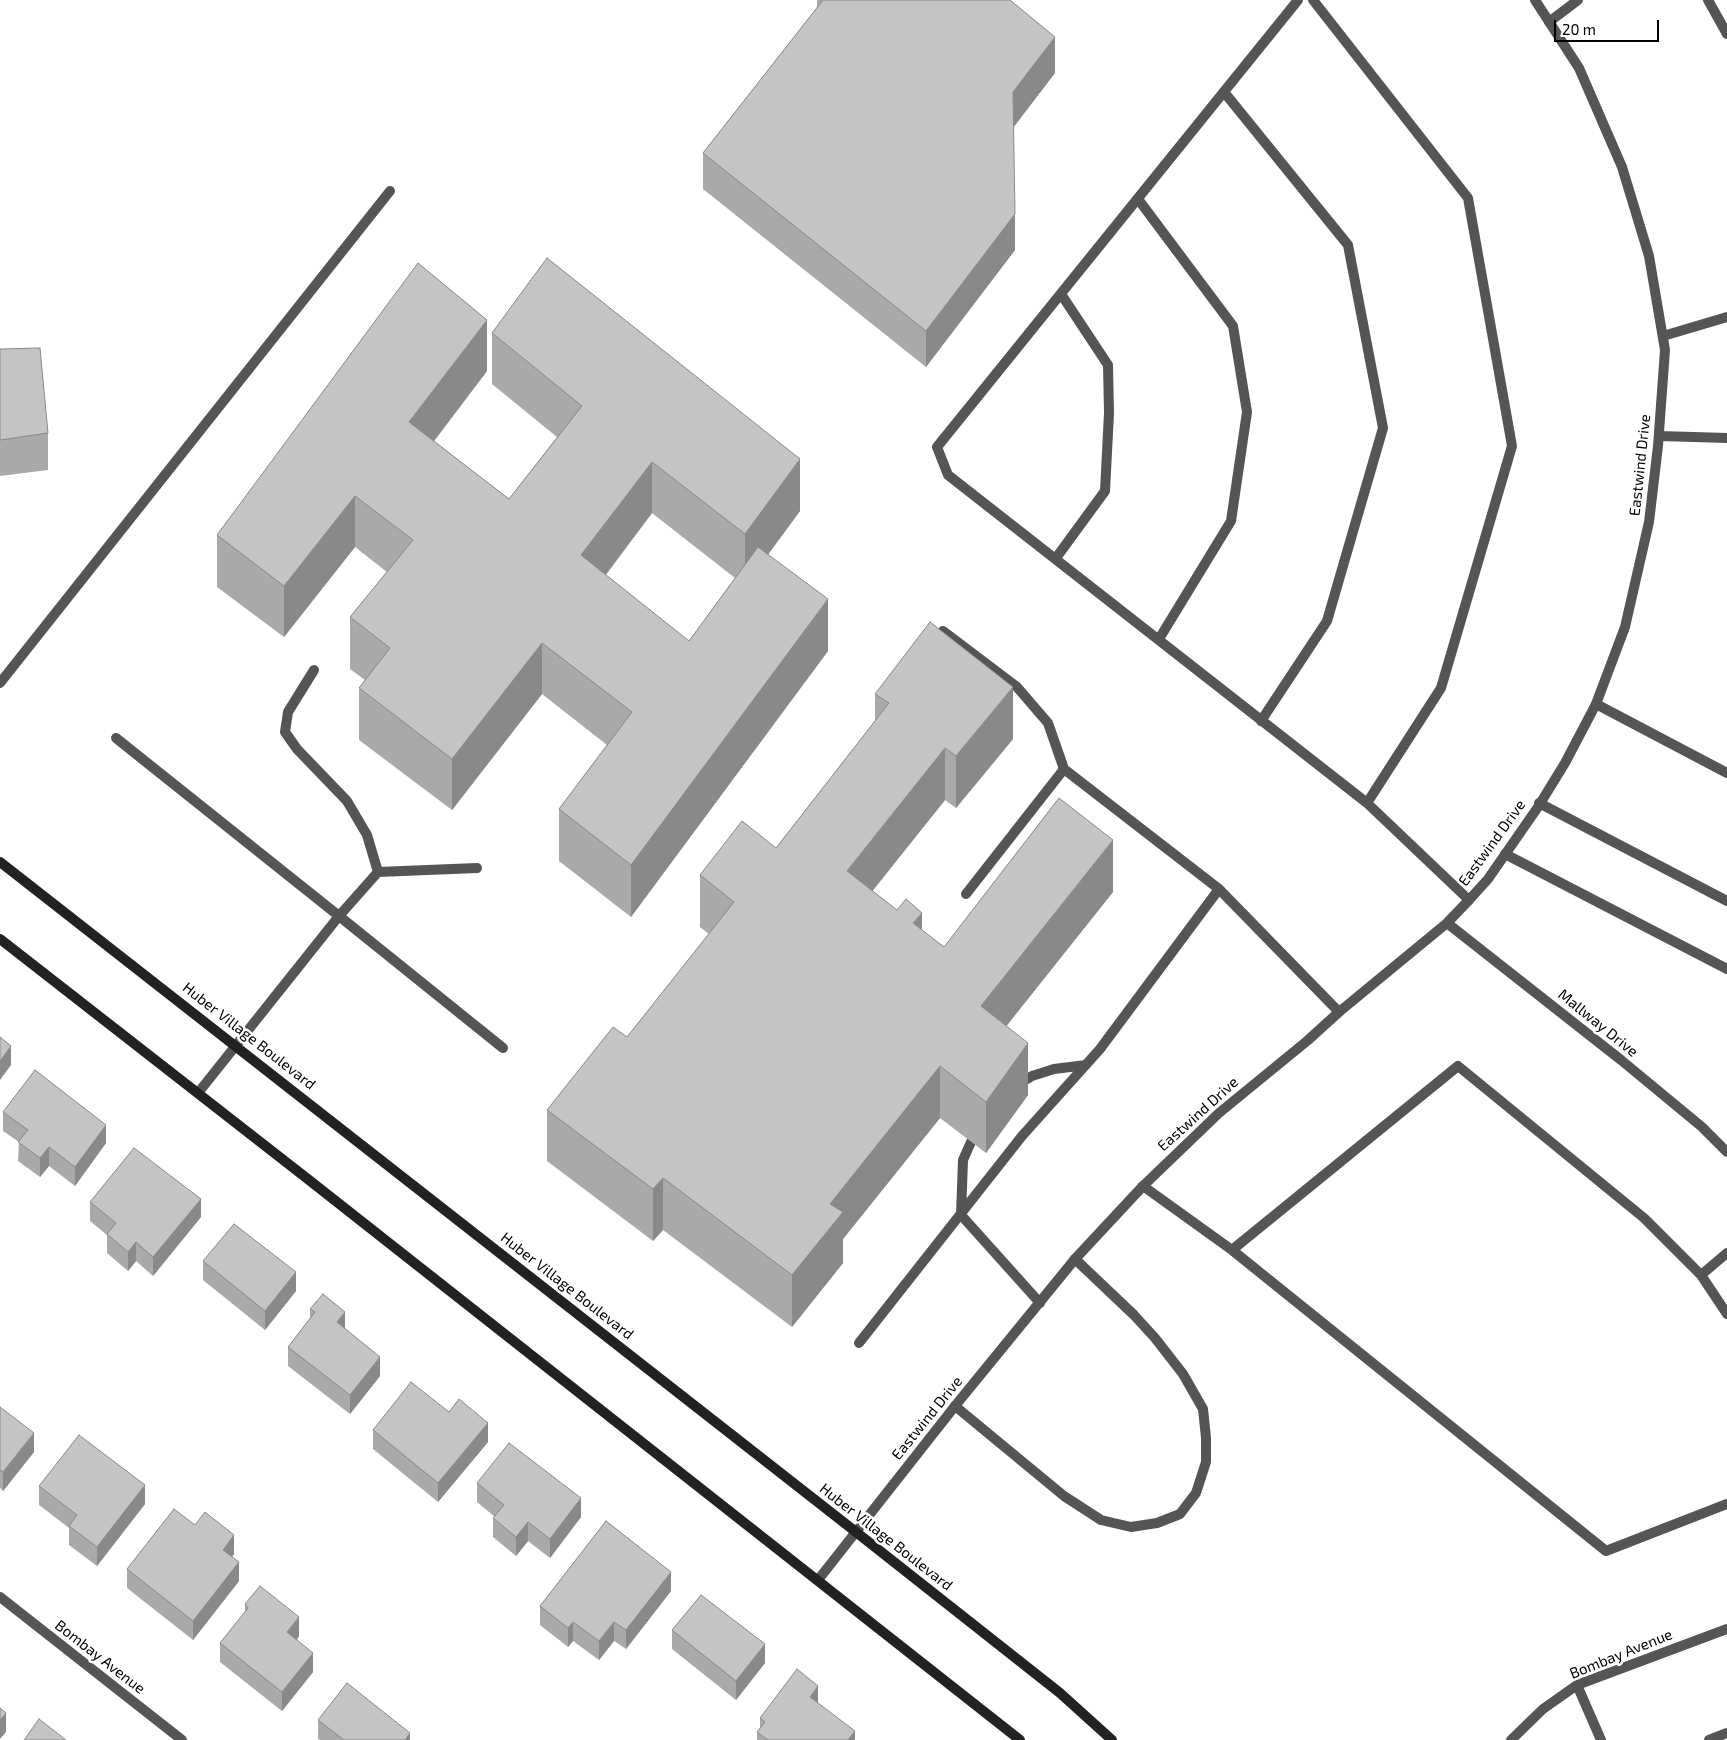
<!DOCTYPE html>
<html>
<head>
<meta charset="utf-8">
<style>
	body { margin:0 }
	#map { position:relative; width:1727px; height:1740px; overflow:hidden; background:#fff; font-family:"Exo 2",sans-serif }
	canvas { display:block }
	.scale { position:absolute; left:1554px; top:20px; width:105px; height:22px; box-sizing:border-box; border:2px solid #000; border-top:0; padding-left:6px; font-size:15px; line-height:18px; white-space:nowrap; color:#000; -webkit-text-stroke:4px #fff; paint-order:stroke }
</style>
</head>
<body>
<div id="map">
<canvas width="1727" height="1740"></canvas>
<div class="scale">20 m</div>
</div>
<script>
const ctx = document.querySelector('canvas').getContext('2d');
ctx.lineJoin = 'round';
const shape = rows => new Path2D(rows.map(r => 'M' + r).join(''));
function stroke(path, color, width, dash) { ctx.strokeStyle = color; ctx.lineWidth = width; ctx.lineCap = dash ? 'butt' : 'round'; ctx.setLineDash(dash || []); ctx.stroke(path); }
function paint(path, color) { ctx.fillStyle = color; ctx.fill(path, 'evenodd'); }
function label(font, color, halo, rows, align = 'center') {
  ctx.font = font + ' "Exo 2",sans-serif'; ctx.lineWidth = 5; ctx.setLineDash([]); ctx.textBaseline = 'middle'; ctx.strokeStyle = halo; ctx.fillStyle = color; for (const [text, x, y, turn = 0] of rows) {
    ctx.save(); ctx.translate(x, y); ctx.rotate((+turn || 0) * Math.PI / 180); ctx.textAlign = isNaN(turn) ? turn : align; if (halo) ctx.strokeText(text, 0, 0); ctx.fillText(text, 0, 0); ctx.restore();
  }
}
const lane = shape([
	[1298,0,937,447,948,475,1367,803,1469,900],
	[1313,0,1468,198,1512,446,1441,688,1367,803],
	[1708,0,1727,34],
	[1549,22,1578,0],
	[1224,92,1348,245,1383,428,1327,621,1261,721],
	[1138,199,1233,326,1247,412,1231,521,1159,639],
	[1663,336,1727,317],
	[1659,436,1727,438],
	[1056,558,1105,491,1109,413,1108,365,1061,294],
	[943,631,1017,687,1048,723,1064,769,1219,889,1339,1012],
	[314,670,288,712,285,732,297,749,347,801,367,835,378,872],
	[0,683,390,191],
	[1596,704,1727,773],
	[116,738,339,916,378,872,477,868],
	[1539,803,1727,901],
	[1505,854,1727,969],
	[966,894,1064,769],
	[1017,1085,1032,1076,1054,1069,1086,1065],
	[198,1093,339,916,503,1048],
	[971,1142,963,1160,961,1215,1040,1303],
	[1143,1186,1232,1250,1458,1066,1644,1218,1701,1275,1727,1253],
	[1232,1250,1606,1551,1727,1504],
	[1701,1275,1727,1314],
	[859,1343,1022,1136,1100,1049,1219,889],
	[955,1406,1064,1496,1101,1520,1131,1527,1157,1523,1180,1514,1196,1493,1206,1462,1206,1438,1203,1409,1183,1374,1155,1338,1134,1315,1075,1259],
	[1577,1685,1601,1740],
	[1511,1740,1543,1709,1577,1685,1727,1629],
	[1709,1740,1727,1733]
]);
const street = shape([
	[1447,923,1621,1060,1702,1127,1727,1152],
	[818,1580,955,1406,1075,1259,1143,1186,1219,1113,1307,1041,1339,1012,1447,923,1469,900,1488,879,1538,807,1565,763,1596,704,1625,627,1649,522,1658,446,1665,350,1649,256,1622,167,1579,68,1535,0],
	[0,1597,182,1740]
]);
const secondary = shape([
	[0,862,856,1532,1060,1693,1112,1740],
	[0,939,309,1180,1020,1740]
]);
const wall = shape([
	[817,0,1010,0,1055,73,1013,127,1015,250,926,367,703,189,703,153,817,8],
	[492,333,800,511,768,554,828,651,631,917,559,861,559,809,607,745,542,694,452,810,359,740,359,688,365,680,350,669,350,617,387,572,355,547,284,637,217,587,217,535,487,371,434,441,509,499,557,437,492,384],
	[652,513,735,578,689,641,606,575],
	[0,349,48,433,48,470,0,476],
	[875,694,1013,739,956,808,945,800,872,891,944,947,1113,892,1006,1026,1028,1095,986,1153,940,1118,843,1239,843,1263,792,1327,663,1230,653,1241,547,1161,547,1110,627,1037,709,934,700,927,700,875,776,848,875,721],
	[3,1112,106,1143,75,1186,49,1166,40,1177,18,1161,19,1142,3,1131],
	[90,1202,201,1217,153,1276,136,1261,128,1271,107,1253,107,1235,90,1221],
	[203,1261,296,1291,265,1330,203,1280],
	[310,1309,345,1329,380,1376,350,1414,288,1366,288,1347,310,1318],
	[0,1407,34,1452,3,1491,0,1488],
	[449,1412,488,1442,438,1502,373,1449,373,1430],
	[477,1483,581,1517,550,1558,528,1541,516,1556,493,1537,493,1518,495,1517,477,1502],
	[39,1486,145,1504,97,1566,69,1545,69,1528,39,1505],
	[234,1554,232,1557,239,1581,193,1640,127,1588,127,1569],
	[671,1591,626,1649,614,1641,599,1660,573,1641,568,1647,540,1625,540,1606],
	[245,1604,299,1636,297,1640,313,1672,282,1711,220,1662,220,1643,245,1612],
	[672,1630,765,1663,736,1700,672,1649],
	[818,1703,855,1740,757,1740,757,1732,760,1728,760,1718],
	[318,1720,410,1740,320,1740,318,1739]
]);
const shadedWall = shape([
	[1055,37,1055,73,1013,128,1013,92],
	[1015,214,1015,250,926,367,926,331],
	[487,320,487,371,409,474,409,422],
	[800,459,800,511,745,586,745,534],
	[652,462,652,513,581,607,581,555],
	[355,496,355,547,284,637,284,586],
	[828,599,828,651,631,917,631,865],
	[542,643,542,694,452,810,452,759],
	[1013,687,1013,739,956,808,956,756],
	[945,748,945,800,847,923,847,871],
	[1113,840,1113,892,981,1058,981,1006],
	[922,913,922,964,913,923],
	[1028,1043,1028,1095,986,1153,986,1102],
	[11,1046,11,1065,0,1080,0,1061],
	[940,1066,940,1118,843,1239,843,1263,792,1327,792,1275,830,1204],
	[106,1125,106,1143,75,1186,75,1167],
	[49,1147,49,1166,40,1177,40,1158],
	[663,1178,663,1230,653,1241,653,1189],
	[201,1199,201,1217,153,1276,153,1257],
	[136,1242,136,1261,128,1271,128,1252],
	[296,1272,296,1291,265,1330,265,1311],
	[345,1312,345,1331,337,1322],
	[380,1357,380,1376,350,1414,350,1395],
	[488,1423,488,1442,438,1502,438,1483],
	[34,1433,34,1452,3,1491,3,1472],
	[145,1485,145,1504,97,1566,97,1547],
	[581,1498,581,1517,550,1558,550,1539],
	[528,1522,528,1541,516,1556,516,1537],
	[234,1535,234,1554,223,1569,223,1550],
	[239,1562,239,1581,193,1640,193,1621],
	[671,1572,671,1591,626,1649,626,1630],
	[299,1617,299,1636,287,1651,287,1632],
	[573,1622,573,1641,568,1647,568,1628],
	[614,1622,614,1641,599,1660,599,1641],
	[765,1644,765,1663,736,1700,736,1681],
	[313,1653,313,1672,282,1711,282,1692],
	[818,1686,818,1705,810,1697],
	[6,1713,6,1732,0,1739,0,1720],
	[855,1731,855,1740,848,1740],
	[410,1733,410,1740,405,1740]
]);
const building = shape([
	[823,0,1010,0,1055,37,1013,92,1015,214,926,331,703,153,823,0],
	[547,258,800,459,745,534,652,462,581,555,689,641,758,547,828,599,631,865,559,809,632,712,542,643,452,759,359,688,390,648,350,617,413,540,355,496,284,586,217,535,418,263,487,320,409,422,509,499,582,406,492,333,547,258],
	[40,348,48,433,0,440,0,349,40,348],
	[930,622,1013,687,956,756,945,748,847,871,897,910,906,899,922,913,913,923,944,947,1059,798,1113,840,981,1006,1028,1043,986,1102,940,1066,830,1204,843,1212,792,1275,663,1178,653,1189,547,1110,613,1027,627,1037,734,902,700,875,742,821,776,848,889,703,875,694,930,622],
	[0,1037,11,1046,0,1061,0,1037],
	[35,1070,106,1125,75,1167,49,1147,40,1158,18,1142,28,1130,3,1112,35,1070],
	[134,1148,201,1199,153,1257,136,1242,128,1252,107,1234,116,1223,90,1202,134,1148],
	[234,1224,296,1272,265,1311,203,1261,234,1224],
	[323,1294,345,1312,337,1322,380,1357,350,1395,288,1347,315,1312,310,1309,323,1294],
	[411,1382,449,1412,459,1399,488,1423,438,1483,373,1430,411,1382],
	[0,1407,34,1433,3,1472,0,1470,0,1407],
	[79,1435,145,1485,97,1547,69,1526,77,1515,39,1486,79,1435],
	[509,1443,581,1498,550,1539,528,1522,516,1537,493,1518,504,1505,477,1483,509,1443],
	[174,1509,195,1525,205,1512,234,1535,223,1550,239,1562,193,1621,127,1569,174,1509],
	[606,1521,671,1572,626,1630,614,1622,599,1641,573,1622,568,1628,540,1606,606,1521],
	[260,1586,299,1617,287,1632,313,1653,282,1692,220,1643,248,1608,245,1604,260,1586],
	[701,1595,765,1644,736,1681,672,1630,701,1595],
	[797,1669,818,1686,810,1697,855,1731,848,1740,768,1740,757,1732,765,1722,760,1718,797,1669],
	[347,1683,410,1733,405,1740,344,1740,318,1720,347,1683],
	[0,1708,6,1713,0,1720,0,1708],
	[39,1719,66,1740,24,1740,39,1719]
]);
const streetNames = [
	["Eastwind Drive",1640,465,-84],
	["Eastwind Drive",1492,843,-54],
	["Mallway Drive",1598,1023,39],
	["Huber Village Boulevard",249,1036,38],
	["Eastwind Drive",1198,1114,-42],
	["Huber Village Boulevard",567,1286,38],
	["Eastwind Drive",927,1418,-51],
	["Huber Village Boulevard",886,1537,38],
	["Bombay Avenue",1621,1654,-22],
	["Bombay Avenue",100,1657,38]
];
stroke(lane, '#555', 10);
stroke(street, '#555', 10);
stroke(secondary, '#222', 10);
paint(wall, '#a9a9a9');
paint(shadedWall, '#898989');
paint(building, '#c4c4c4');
stroke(building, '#898989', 1);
label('15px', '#000', '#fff', streetNames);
</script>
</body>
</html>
